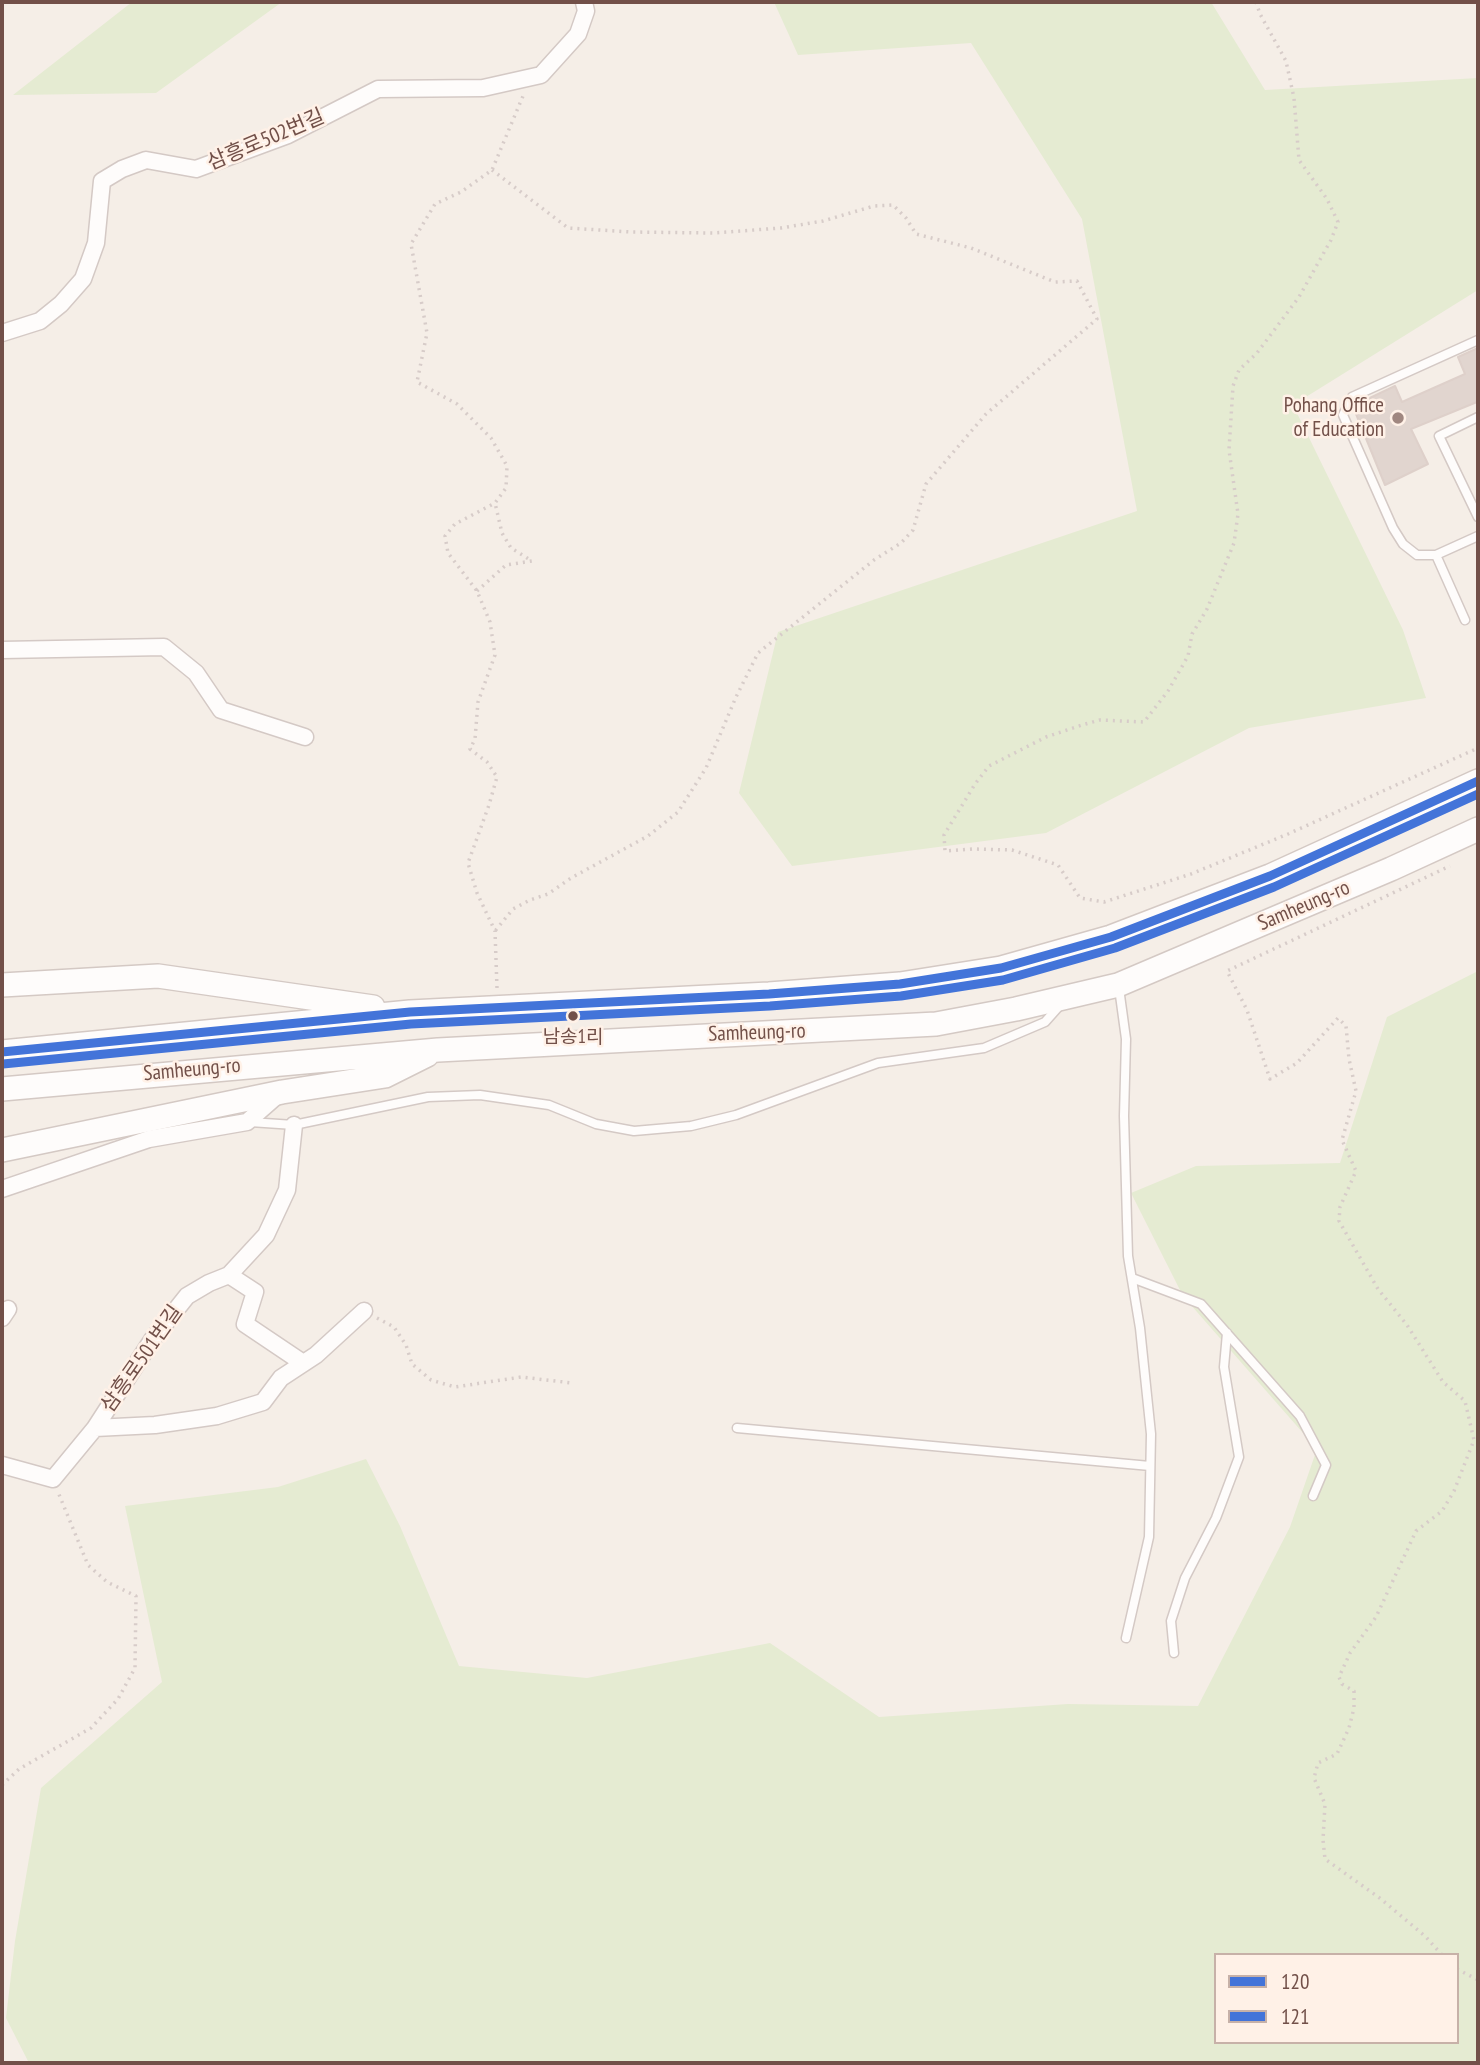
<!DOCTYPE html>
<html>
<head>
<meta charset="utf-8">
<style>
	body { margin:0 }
	#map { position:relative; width:1480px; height:2065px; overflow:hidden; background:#f5eee7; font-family:"PT Sans Narrow",sans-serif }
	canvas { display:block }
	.frame { position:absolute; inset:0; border:4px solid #725049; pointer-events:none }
	.legend { position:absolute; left:1214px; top:1953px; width:245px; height:91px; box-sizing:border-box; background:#fff1e7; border:2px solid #c7b1a8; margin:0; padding:9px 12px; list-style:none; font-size:21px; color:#725049 }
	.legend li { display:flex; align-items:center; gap:14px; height:35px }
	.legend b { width:35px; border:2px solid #c7b1a8 }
</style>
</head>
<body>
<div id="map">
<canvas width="1480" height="2065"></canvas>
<div class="frame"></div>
<ul class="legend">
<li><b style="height:9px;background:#4374d9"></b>120</li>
<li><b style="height:9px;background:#4374d9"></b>121</li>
</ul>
</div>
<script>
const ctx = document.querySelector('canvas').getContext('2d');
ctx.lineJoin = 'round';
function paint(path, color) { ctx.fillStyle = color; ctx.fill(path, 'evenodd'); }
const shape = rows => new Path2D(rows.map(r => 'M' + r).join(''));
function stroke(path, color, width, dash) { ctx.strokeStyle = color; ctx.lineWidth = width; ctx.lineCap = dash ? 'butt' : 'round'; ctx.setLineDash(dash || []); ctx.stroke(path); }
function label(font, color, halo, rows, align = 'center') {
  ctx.font = font + ' "PT Sans Narrow","Noto Sans KR",sans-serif'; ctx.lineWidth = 5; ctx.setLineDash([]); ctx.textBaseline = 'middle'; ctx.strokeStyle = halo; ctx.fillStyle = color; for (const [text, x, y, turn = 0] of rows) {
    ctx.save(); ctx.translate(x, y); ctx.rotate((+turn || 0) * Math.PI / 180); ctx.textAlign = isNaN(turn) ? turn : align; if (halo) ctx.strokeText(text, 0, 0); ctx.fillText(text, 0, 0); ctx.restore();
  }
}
const green = shape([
	[132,2,282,2,156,93,13,95],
	[774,2,1211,2,1265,90,1478,78,1478,290,1293,405,1403,630,1426,698,1249,728,1046,833,792,866,739,793,778,632,1137,511,1082,219,971,43,798,55],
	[1478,971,1478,2063,29,2063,6,2018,15,1941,41,1788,162,1682,125,1506,278,1487,366,1459,400,1526,459,1666,587,1678,770,1643,879,1717,1068,1704,1198,1706,1290,1527,1317,1449,1183,1296,1131,1193,1196,1166,1340,1163,1387,1017],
	[1216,1955,1457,1955,1457,2042,1216,2042]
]);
const building = shape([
	[1478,348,1478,404,1477,402,1411,429,1428,464,1385,485,1354,409,1355,405,1395,386,1402,402,1465,374,1458,357,1478,348]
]);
const path = shape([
	[1256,2,1260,14,1286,61,1294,98,1299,160,1327,199,1338,222,1331,240,1299,297,1257,353,1239,370,1233,386,1229,450,1238,514,1234,543,1207,609,1192,634,1188,656,1168,691,1144,722,1100,720,1082,725,1046,737,989,766,975,784,944,835,945,851,972,849,1012,850,1058,865,1080,898,1104,902,1191,874,1288,834,1478,748],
	[492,170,568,228,631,232,713,233,781,228,823,221,874,206,893,205,906,218,916,234,971,248,1055,282,1077,281,1097,319,986,414,926,484,913,530,901,543,874,560,758,653,736,697,706,768,678,812,648,836,571,878,548,894,530,900,513,909,495,931],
	[477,591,506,565,532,561,511,548,502,533,495,503],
	[497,988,495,931,477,893,468,863,489,805,497,777,487,762,470,749,475,739,478,702,495,655,490,622,477,591,448,553,445,536,455,524,495,503,506,488,507,466,491,438,457,404,417,382,427,333,411,244,435,204,461,192,492,170,523,96],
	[377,1318,394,1327,406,1345,412,1364,431,1380,455,1387,521,1377,572,1383],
	[2,1785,19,1769,91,1728,118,1699,135,1668,136,1596,107,1582,88,1565,58,1492],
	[1442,1955,1426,1937,1381,1899,1325,1859,1323,1840,1325,1804,1314,1778,1318,1763,1337,1754,1349,1728,1354,1708,1354,1691,1342,1684,1339,1677,1350,1653,1376,1617,1416,1531,1442,1511,1454,1491,1474,1440,1465,1401,1443,1382,1407,1325,1378,1289,1339,1221,1340,1207,1356,1171,1342,1140,1356,1091,1349,1059,1346,1026,1338,1018,1297,1063,1270,1079,1247,1010,1227,971,1450,866],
	[1457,1969,1478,1980]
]);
const service = shape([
	[1478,340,1352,397,1343,415,1393,528,1403,544,1417,555,1436,555,1478,536],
	[1478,417,1439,436,1478,517],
	[1436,555,1465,620],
	[1119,988,1126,1039,1124,1116,1128,1256,1140,1328,1151,1434,1149,1537,1126,1638],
	[250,1122,294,1125,428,1097,480,1095,549,1105,596,1124,634,1131,691,1126,736,1115,878,1063,984,1048,1045,1022,1061,1004],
	[1132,1278,1201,1304,1300,1416,1326,1465,1313,1496],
	[737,1428,1150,1466],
	[1174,1653,1171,1621,1185,1578,1216,1518,1239,1457,1224,1367,1227,1333]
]);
const minor = shape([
	[2,333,40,321,61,304,83,279,96,243,102,181,122,169,146,160,196,169,288,135,378,89,483,88,541,75,578,34,586,11,584,2],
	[2,650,164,647,196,673,221,710,305,737],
	[2,1189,149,1139,247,1122,280,1093],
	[229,1275,255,1292,245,1324,303,1363],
	[2,1318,8,1309],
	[95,1428,152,1340,187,1296,209,1283,229,1275,266,1235,287,1190,294,1125],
	[2,1465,53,1479,95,1428,155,1425,217,1416,263,1402,281,1378,316,1355,364,1311]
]);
const secondary = shape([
	[2,985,158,976,373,1007],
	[2,1052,410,1012,769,994,900,984,1001,968,1111,937,1270,876,1478,781],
	[2,1089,438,1050,936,1024,1016,1009,1118,985,1391,869,1478,829],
	[2,1150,282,1092,385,1076,427,1055]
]);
const bus1 = shape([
	[2,1052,410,1012,769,994,900,984,1001,968,1111,937,1270,876,1478,781]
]);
const bus2 = shape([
	[3,1064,411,1024,770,1006,901,996,1003,980,1115,948,1274,887,1478,794]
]);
const markers = [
	[1398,418,7,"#a08780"],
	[573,1016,6,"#725049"]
];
const busNames = [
	["남송1리",573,1038]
];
const streetNames = [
	["삼흥로502번길",266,140,-23],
	["Samheung-ro",1304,906,-23],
	["Samheung-ro",757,1033,-2],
	["Samheung-ro",192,1070,-5],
	["삼흥로501번길",142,1359,-55]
];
const poiNames = [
	["Pohang Office",1384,406],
	["of Education",1384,430]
];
paint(green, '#e5ebd2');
paint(building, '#e1d5cf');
stroke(building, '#ded0ca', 2);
stroke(service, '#d4c9c5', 11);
stroke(minor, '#d4c9c5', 19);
stroke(secondary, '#d4c9c4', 26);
stroke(path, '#d7ccc9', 3.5, [2, 5]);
stroke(service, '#fefcfb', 8);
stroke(minor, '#fefcfb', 16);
stroke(secondary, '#fefcfb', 23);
stroke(bus1, '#4374d9', 9);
stroke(bus2, '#4374d9', 9);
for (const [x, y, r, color] of markers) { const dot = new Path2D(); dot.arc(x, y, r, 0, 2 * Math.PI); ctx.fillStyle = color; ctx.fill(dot); stroke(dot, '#fff1e7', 2.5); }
label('19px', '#725049', '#fff1e7', busNames);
label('21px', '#725049', '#fff1e7', streetNames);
label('21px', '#725049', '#fff1e7', poiNames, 'right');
</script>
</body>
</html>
